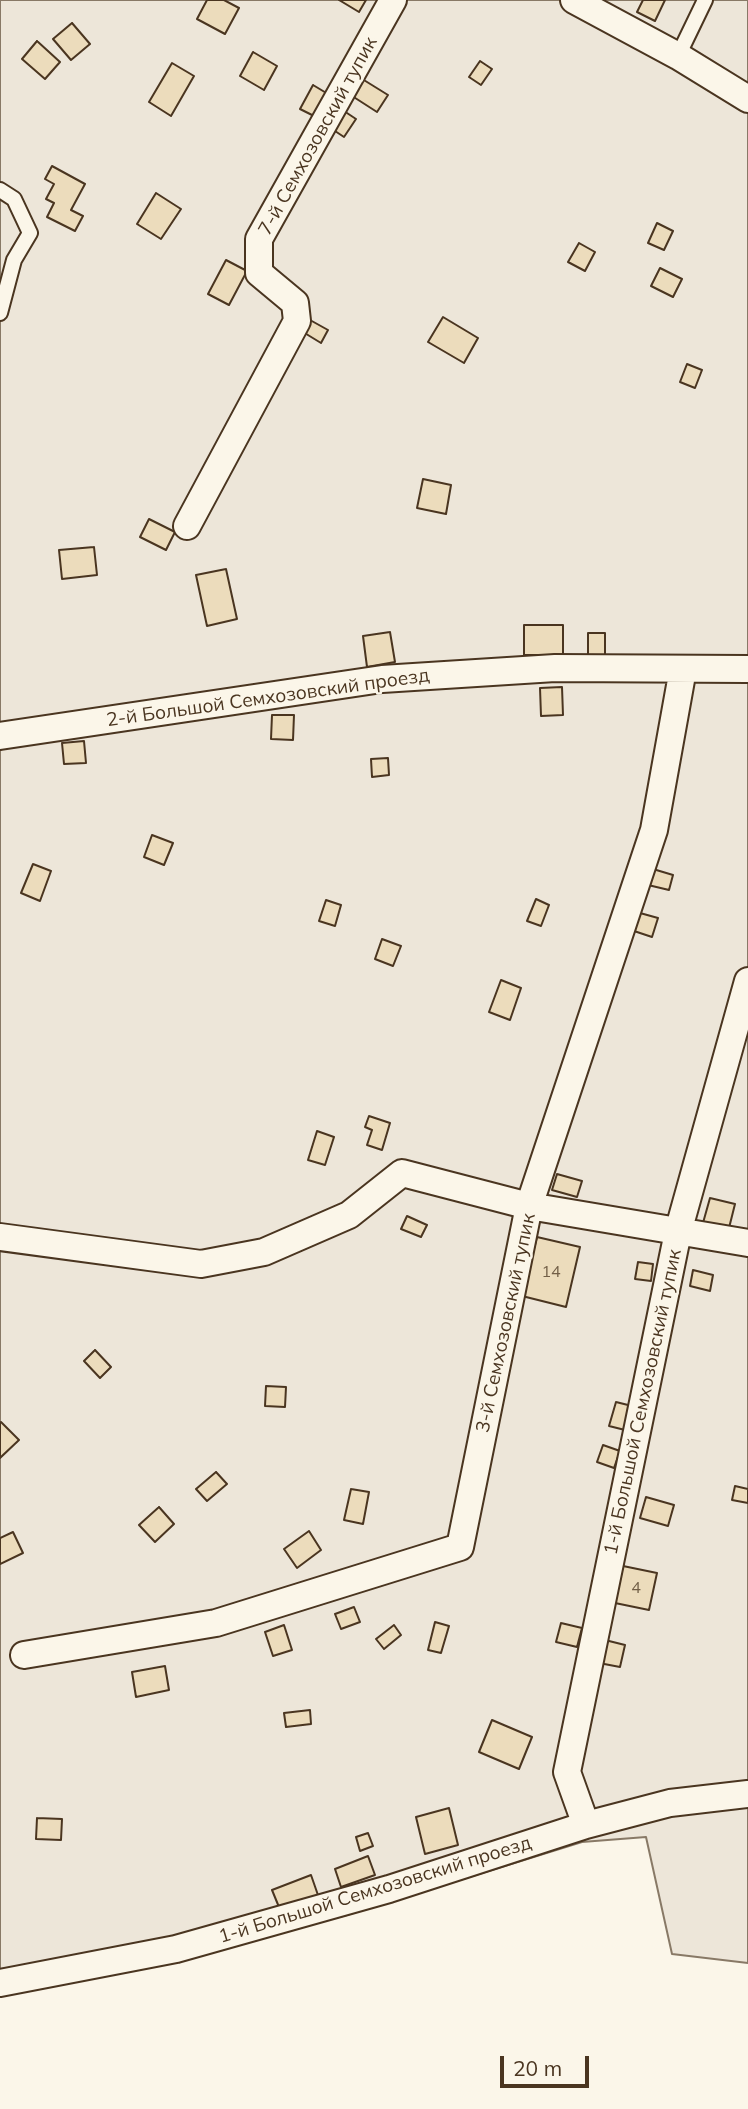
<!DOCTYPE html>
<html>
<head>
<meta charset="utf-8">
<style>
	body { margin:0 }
	#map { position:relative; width:748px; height:2109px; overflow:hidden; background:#fbf6e9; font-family:Mulish,sans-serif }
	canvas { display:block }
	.scale { position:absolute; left:500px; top:2056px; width:89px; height:32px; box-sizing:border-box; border:4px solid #4a3520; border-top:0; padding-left:9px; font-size:21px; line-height:24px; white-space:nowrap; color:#4a3520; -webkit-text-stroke:5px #fbf6e9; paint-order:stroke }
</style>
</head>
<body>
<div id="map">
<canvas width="748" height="2109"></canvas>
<div class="scale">20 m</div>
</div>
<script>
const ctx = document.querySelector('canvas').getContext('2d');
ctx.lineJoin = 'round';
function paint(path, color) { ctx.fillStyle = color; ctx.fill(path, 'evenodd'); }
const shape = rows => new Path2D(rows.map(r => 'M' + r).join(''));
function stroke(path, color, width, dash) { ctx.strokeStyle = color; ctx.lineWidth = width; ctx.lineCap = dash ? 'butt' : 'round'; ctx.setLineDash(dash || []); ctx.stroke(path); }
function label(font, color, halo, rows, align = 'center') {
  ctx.font = font + ' Mulish,sans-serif'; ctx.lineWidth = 5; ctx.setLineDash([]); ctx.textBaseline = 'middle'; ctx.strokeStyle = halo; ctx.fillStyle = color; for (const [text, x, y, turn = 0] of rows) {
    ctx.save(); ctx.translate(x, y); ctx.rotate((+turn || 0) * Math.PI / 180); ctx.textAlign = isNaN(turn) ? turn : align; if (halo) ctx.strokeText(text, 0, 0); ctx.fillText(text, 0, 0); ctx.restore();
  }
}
const green = shape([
	[0,0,748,0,748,1963,672,1954,646,1837,582,1842,347,1915,185,1956,0,1969,0,0]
]);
const building = shape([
	[207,0,224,0,239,8,225,34,197,19,207,0],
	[339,0,366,0,359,12,339,0],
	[643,0,665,0,655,21,637,12,643,0],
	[72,23,90,44,71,60,53,39,72,23],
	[37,41,60,62,45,79,22,59,37,41],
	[253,52,277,66,264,90,240,76,253,52],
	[480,61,492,69,481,85,469,77,480,61],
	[172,63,194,76,171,116,149,102,172,63],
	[359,77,388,95,377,112,349,94,359,77],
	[313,85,328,94,316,117,300,109,313,85],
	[341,109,356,119,344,137,329,127,341,109],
	[52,166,85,184,71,210,83,216,75,231,47,217,54,203,46,199,54,184,45,179,52,166],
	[156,193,181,209,161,239,137,224,156,193],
	[657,223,673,231,664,250,648,243,657,223],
	[579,243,595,252,585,271,568,262,579,243],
	[226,260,247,271,229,305,208,294,226,260],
	[660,268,682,279,673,297,651,286,660,268],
	[443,317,478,338,464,363,428,342,443,317],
	[310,320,328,330,321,343,303,332,310,320],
	[687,364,702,370,695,388,680,382,687,364],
	[423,479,451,485,446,514,417,508,423,479],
	[149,519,175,532,166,550,140,537,149,519],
	[94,547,97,575,62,579,59,550,94,547],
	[226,569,237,619,207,626,196,575,226,569],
	[524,625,563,625,563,655,524,655,524,625],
	[390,632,395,662,367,667,363,636,390,632],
	[588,633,605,633,605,656,588,656,588,633],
	[562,687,563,715,541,716,540,688,562,687],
	[272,715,294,715,293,740,271,739,272,715],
	[84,741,86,763,64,764,62,743,84,741],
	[388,758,389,775,372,777,371,759,388,758],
	[152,835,173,843,164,865,144,857,152,835],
	[33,864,51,871,40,901,21,893,33,864],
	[653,869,673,875,669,890,648,885,653,869],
	[536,899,549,905,541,926,527,921,536,899],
	[326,900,341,905,335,926,319,921,326,900],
	[640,913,658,918,652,937,634,931,640,913],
	[382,939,401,946,393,966,375,959,382,939],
	[501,980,521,988,510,1020,489,1012,501,980],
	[369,1116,390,1123,382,1150,367,1145,372,1130,365,1127,369,1116],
	[317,1131,334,1137,325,1165,308,1160,317,1131],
	[557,1174,582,1181,577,1197,552,1190,557,1174],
	[710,1198,735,1204,727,1236,701,1230,710,1198],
	[407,1216,427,1225,421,1237,401,1229,407,1216],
	[537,1237,580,1247,566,1307,522,1296,537,1237],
	[638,1262,653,1264,651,1281,635,1279,638,1262],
	[693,1270,713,1275,710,1291,690,1286,693,1270],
	[95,1350,111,1367,100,1378,84,1361,95,1350],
	[266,1386,286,1387,285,1407,265,1406,266,1386],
	[616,1402,632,1406,625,1430,609,1426,616,1402],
	[1,1422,19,1440,0,1458,0,1423,1,1422],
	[603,1445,620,1451,614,1468,597,1462,603,1445],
	[216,1472,227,1484,207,1501,196,1489,216,1472],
	[735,1486,748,1489,748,1503,732,1500,735,1486],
	[351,1489,369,1492,363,1524,344,1520,351,1489],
	[646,1497,674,1505,668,1526,640,1518,646,1497],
	[159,1507,174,1524,155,1542,139,1525,159,1507],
	[309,1531,321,1550,297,1568,284,1549,309,1531],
	[13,1532,23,1553,0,1564,0,1538,13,1532],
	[623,1566,657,1573,649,1610,615,1603,623,1566],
	[354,1607,360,1622,341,1629,335,1614,354,1607],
	[435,1622,449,1626,441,1653,428,1650,435,1622],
	[561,1623,582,1628,577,1647,556,1642,561,1623],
	[284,1625,292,1650,273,1656,265,1632,284,1625],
	[394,1625,401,1635,384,1649,376,1639,394,1625],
	[605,1640,625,1645,620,1667,599,1663,605,1640],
	[165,1666,169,1690,136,1697,132,1672,165,1666],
	[310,1710,311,1724,286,1727,284,1713,310,1710],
	[492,1720,532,1737,519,1769,479,1752,492,1720],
	[449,1808,458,1845,425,1854,416,1817,449,1808],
	[37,1818,62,1819,61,1840,36,1839,37,1818],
	[368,1833,373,1846,360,1851,356,1837,368,1833],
	[368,1856,375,1875,341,1887,335,1869,368,1856],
	[311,1875,319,1898,281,1912,272,1890,311,1875]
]);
const service = shape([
	[678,56,705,0],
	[0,190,14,199,30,233,14,260,0,313]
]);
const minor = shape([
	[574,0,678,56,748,99],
	[187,526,297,321,295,303,259,273,259,239,393,0],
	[0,736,382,679,555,668,748,669],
	[0,1237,201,1264,264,1252,349,1215,402,1173,529,1206,748,1243],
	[24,1655,216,1623,460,1547,529,1206,654,830,683,669],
	[586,1825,567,1772,678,1232,748,981],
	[0,1983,176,1949,389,1889,586,1825,670,1803,748,1794]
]);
const numberNames = [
	["14",551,1272],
	["4",636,1588]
];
const streetNames = [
	["7-й Семхозовский тупик",318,136,-61],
	["2-й Большой Семхозовский проезд",268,698,-8],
	["3-й Семхозовский тупик",506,1323,-78],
	["1-й Большой Семхозовский тупик",643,1402,-78],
	["1-й Большой Семхозовский проезд",375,1890,-17]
];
paint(green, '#ede6d9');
stroke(green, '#887966', 2);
paint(building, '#ecdcbc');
stroke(building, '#4a3520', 2);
stroke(service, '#4a3520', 18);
stroke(minor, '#4a3520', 30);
stroke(service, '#fbf6e9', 14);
stroke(minor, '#fbf6e9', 26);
label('16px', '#725f47', null, numberNames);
label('19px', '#4a3520', '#fbf6e9', streetNames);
</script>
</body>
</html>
